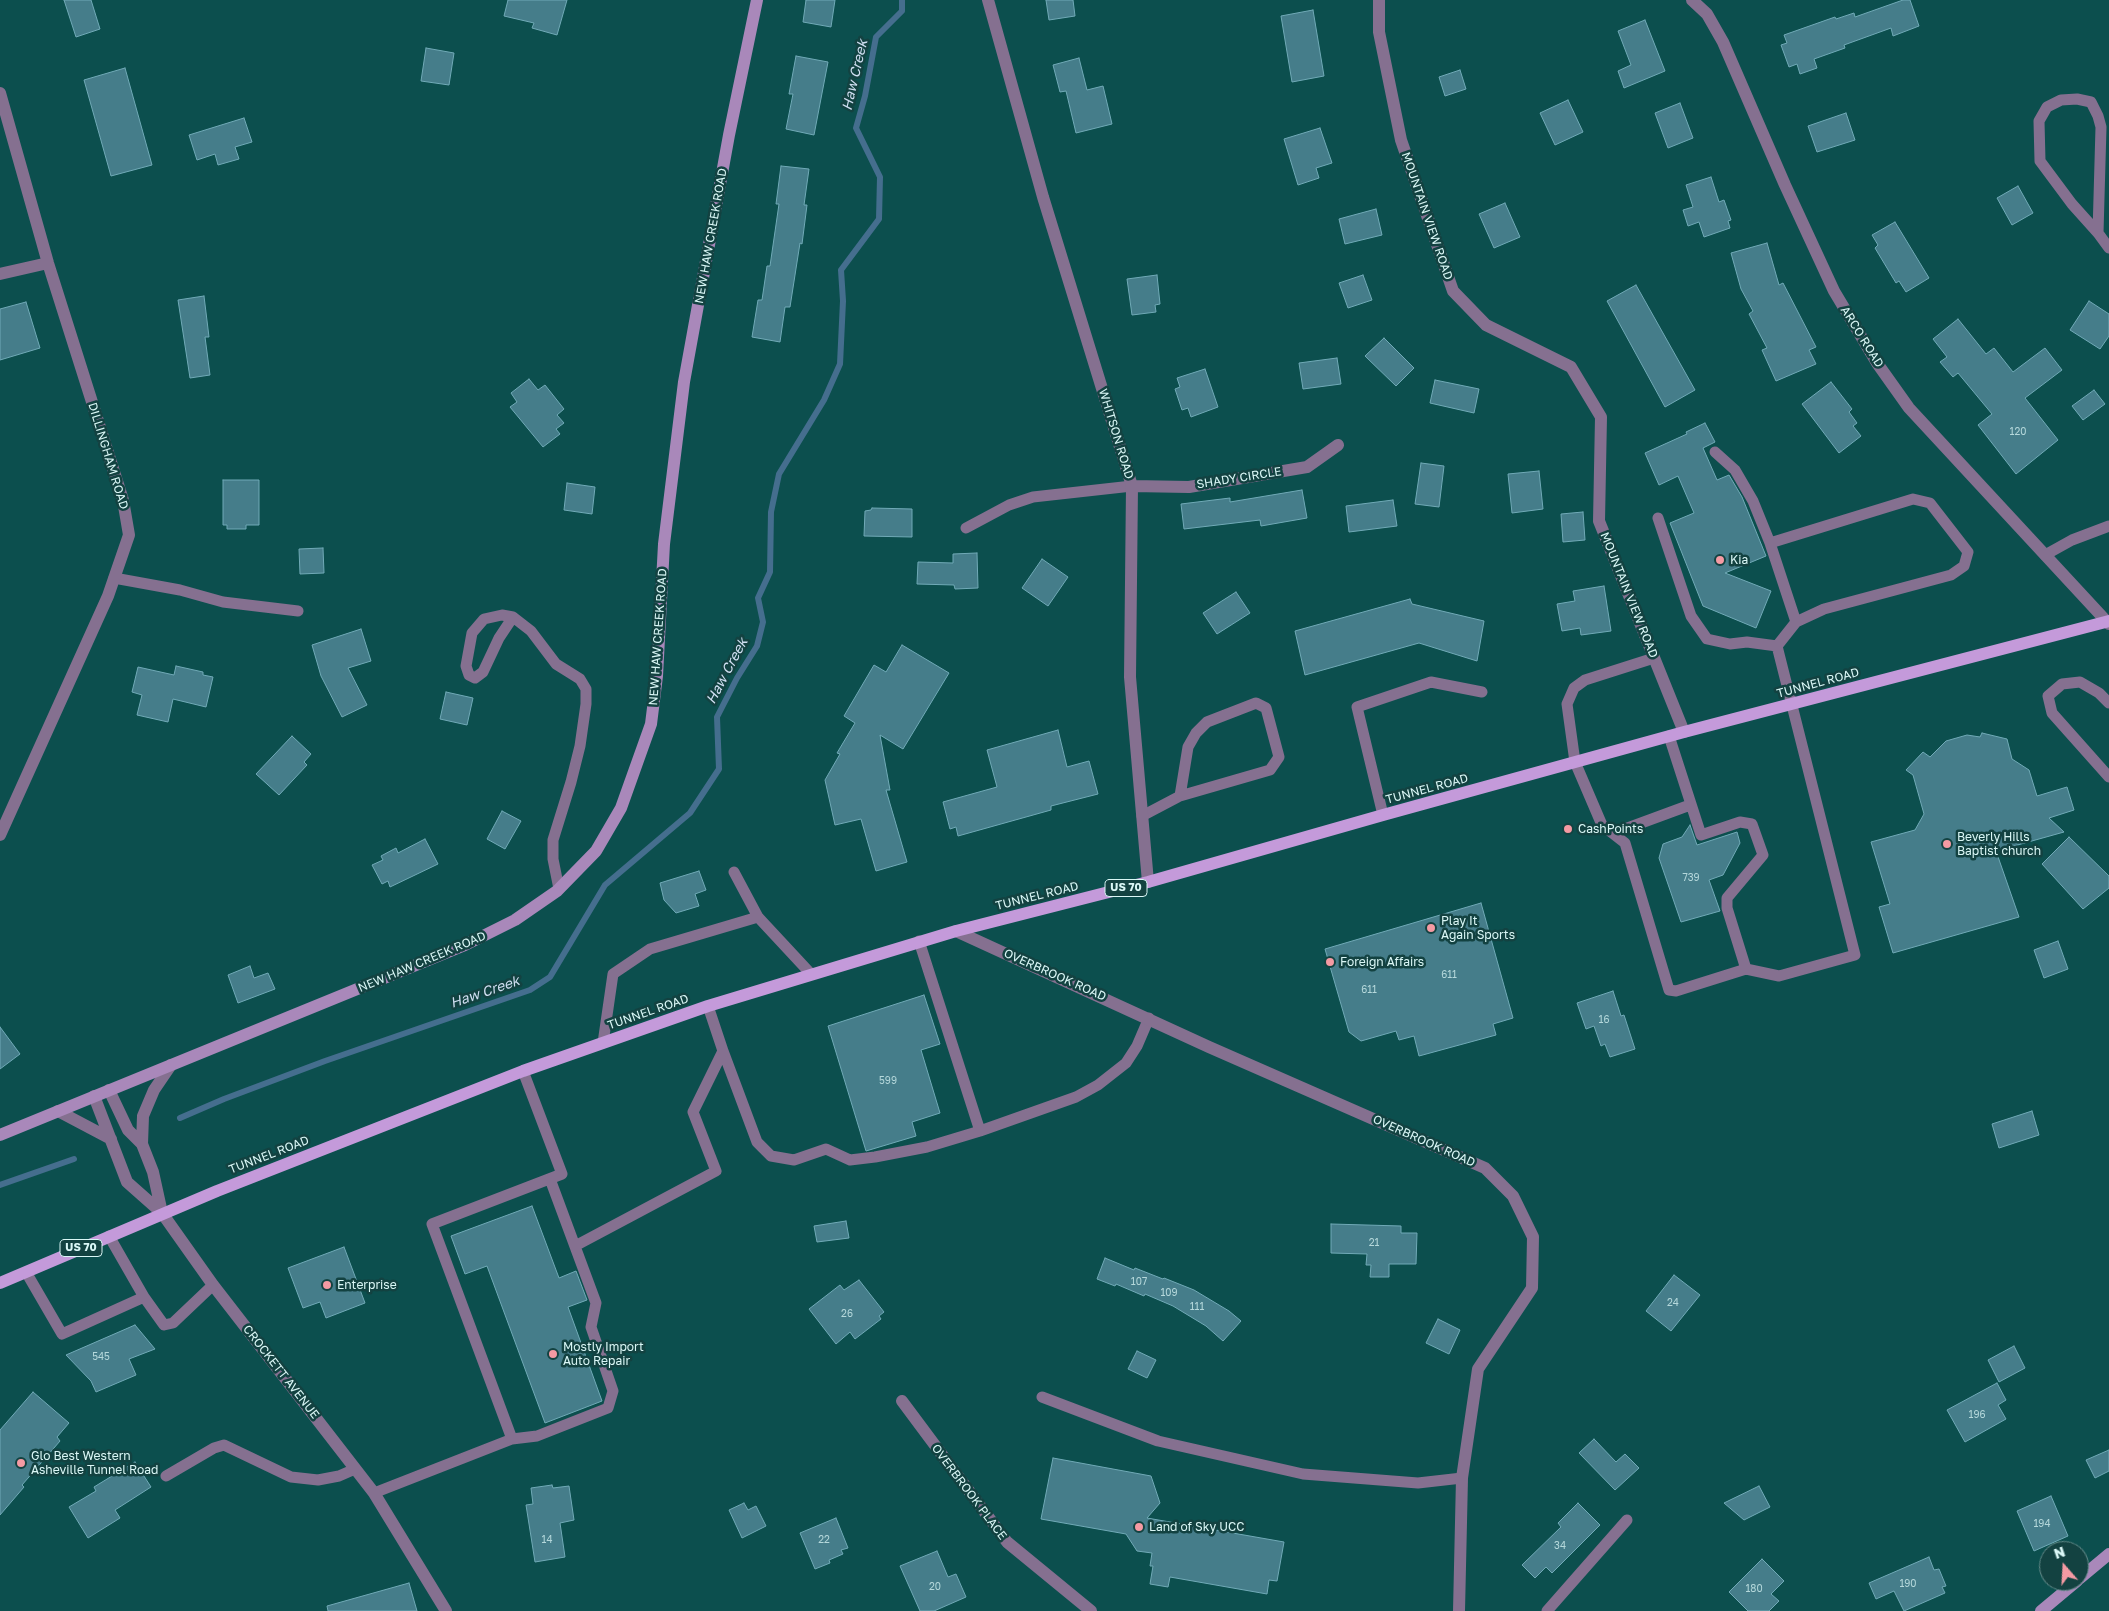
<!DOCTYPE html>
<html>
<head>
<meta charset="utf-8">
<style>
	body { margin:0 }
	#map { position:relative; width:2109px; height:1611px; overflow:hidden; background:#0c4f4e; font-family:"Golos Text",sans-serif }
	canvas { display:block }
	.north { position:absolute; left:2039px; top:1541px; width:50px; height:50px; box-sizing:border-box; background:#134241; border:1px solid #638a89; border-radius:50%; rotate:341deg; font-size:14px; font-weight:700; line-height:20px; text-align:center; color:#daf7f6 }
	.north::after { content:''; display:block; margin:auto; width:18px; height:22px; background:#f49aa3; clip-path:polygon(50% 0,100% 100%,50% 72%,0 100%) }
</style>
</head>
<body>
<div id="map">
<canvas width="2109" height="1611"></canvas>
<div class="north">N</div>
</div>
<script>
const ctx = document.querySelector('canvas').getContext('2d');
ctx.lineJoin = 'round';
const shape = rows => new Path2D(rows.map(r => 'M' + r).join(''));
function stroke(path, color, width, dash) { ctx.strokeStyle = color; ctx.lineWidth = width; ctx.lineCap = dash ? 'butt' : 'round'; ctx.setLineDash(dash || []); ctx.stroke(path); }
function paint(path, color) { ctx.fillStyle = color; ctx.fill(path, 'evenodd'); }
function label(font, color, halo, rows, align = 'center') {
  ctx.font = font + ' "Golos Text",sans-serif'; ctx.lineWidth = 5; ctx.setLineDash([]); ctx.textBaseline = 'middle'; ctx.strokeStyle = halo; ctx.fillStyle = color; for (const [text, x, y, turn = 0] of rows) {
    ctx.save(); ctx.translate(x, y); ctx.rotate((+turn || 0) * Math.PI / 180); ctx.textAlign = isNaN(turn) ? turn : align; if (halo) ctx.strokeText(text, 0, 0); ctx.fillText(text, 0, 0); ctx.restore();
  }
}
const stream = shape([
	[180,1118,224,1099,325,1061,530,990,550,977,605,885,690,813,719,769,717,717,737,678,757,646,763,622,758,598,770,572,771,512,779,474,824,400,840,364,843,301,841,270,879,219,880,177,856,128,865,96,876,37,902,11,902,0],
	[0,1185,74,1159]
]);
const building = shape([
	[64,0,91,0,100,29,76,37,64,0],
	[508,0,567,0,557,35,532,28,534,23,504,16,508,0],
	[806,0,835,0,831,27,803,22,806,0],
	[1046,0,1073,0,1075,16,1049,20,1046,0],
	[1903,0,1910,0,1919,26,1893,36,1891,28,1844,45,1845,48,1814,59,1817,68,1800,74,1797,64,1789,67,1781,45,1787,43,1784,35,1835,17,1836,19,1854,13,1855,17,1903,0],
	[1313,10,1324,76,1292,82,1281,16,1313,10],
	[1645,20,1665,71,1624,88,1618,71,1631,65,1618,31,1645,20],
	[426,48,454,53,449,85,421,81,426,48],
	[796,56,828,62,814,135,786,129,793,94,789,94,796,56],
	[1079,58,1087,90,1103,86,1112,124,1076,133,1066,91,1060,92,1053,65,1079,58],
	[125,68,152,165,111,176,84,80,125,68],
	[1460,70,1466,89,1445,96,1439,77,1460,70],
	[1568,100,1583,132,1555,145,1540,113,1568,100],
	[1680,103,1693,138,1668,148,1655,113,1680,103],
	[1846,113,1855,140,1817,152,1808,126,1846,113],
	[244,118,252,142,235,147,239,159,218,165,215,154,197,160,189,135,244,118],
	[1320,128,1332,163,1316,168,1319,178,1298,185,1284,139,1320,128],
	[781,166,809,169,804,205,807,205,802,244,800,243,790,307,785,307,780,342,752,337,758,300,762,300,767,266,770,266,779,204,776,204,781,166],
	[1711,177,1719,202,1724,200,1731,220,1728,221,1730,228,1704,237,1699,222,1688,226,1683,210,1693,207,1686,185,1711,177],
	[2018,186,2033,213,2012,225,1997,198,2018,186],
	[1505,203,1520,237,1494,248,1479,214,1505,203],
	[1376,209,1382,235,1345,244,1339,219,1376,209],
	[1895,222,1929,278,1906,292,1899,281,1896,283,1875,248,1878,245,1872,235,1895,222],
	[1767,243,1779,285,1783,283,1816,347,1809,350,1816,364,1776,381,1762,350,1767,348,1749,314,1753,311,1741,289,1731,253,1767,243],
	[1157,275,1160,304,1155,305,1156,312,1132,315,1127,279,1157,275],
	[1363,275,1372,300,1348,308,1339,283,1363,275],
	[1636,285,1695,390,1665,407,1607,301,1636,285],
	[204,296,209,337,205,337,210,375,190,378,178,300,204,296],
	[2089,301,2109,314,2109,336,2100,349,2070,330,2089,301],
	[26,302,40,348,0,360,0,309,26,302],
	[1958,319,1986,354,1994,348,2013,372,2045,348,2062,370,2025,398,2058,440,2016,474,1978,425,1992,414,1958,373,1953,377,1940,362,1947,357,1933,339,1958,319],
	[1384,338,1414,368,1396,386,1365,356,1384,338],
	[1337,358,1341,384,1303,389,1299,363,1337,358],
	[1205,369,1218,407,1191,417,1188,408,1182,410,1175,389,1180,387,1177,378,1205,369],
	[529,379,538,390,545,385,564,409,557,415,564,423,556,429,560,434,543,447,510,407,517,402,511,393,529,379],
	[1435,380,1479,389,1474,413,1430,403,1435,380],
	[1831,382,1852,409,1849,412,1857,423,1853,426,1861,436,1839,453,1802,404,1831,382],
	[2094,390,2105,404,2083,420,2072,406,2094,390],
	[1705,423,1715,442,1703,448,1717,480,1729,475,1742,497,1766,556,1725,573,1771,591,1756,628,1703,606,1670,523,1694,513,1678,476,1659,485,1645,453,1687,434,1686,432,1705,423],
	[1421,463,1444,466,1439,507,1415,504,1421,463],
	[1539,471,1543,509,1512,513,1508,474,1539,471],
	[223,480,259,480,259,525,246,525,246,529,227,529,227,525,223,525,223,480],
	[567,483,595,487,592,514,564,510,567,483],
	[1302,490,1307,518,1261,526,1260,520,1184,529,1181,504,1230,498,1230,502,1302,490],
	[1393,500,1397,526,1349,532,1346,506,1393,500],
	[872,508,912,509,912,537,864,536,865,511,871,510,872,508],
	[1583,512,1585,540,1563,542,1561,514,1583,512],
	[323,548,324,573,300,574,299,549,323,548],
	[977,553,978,588,955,589,954,585,917,584,918,562,953,563,953,554,977,553],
	[1042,559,1068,577,1048,606,1022,588,1042,559],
	[1604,586,1611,631,1581,635,1580,628,1562,631,1557,604,1575,601,1573,591,1604,586],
	[1236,592,1250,613,1217,634,1203,613,1236,592],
	[1410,599,1412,604,1484,621,1477,661,1419,643,1305,675,1295,631,1410,599],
	[361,629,371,661,348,668,367,705,342,717,321,676,312,645,361,629],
	[902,645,949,673,903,749,880,735,890,790,886,790,907,862,876,871,861,819,835,825,825,780,840,754,837,753,855,723,844,716,874,665,886,672,902,645],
	[176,666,203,672,203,675,213,677,206,707,173,699,168,722,137,715,142,695,132,692,138,667,174,675,176,666],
	[446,692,473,698,467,725,440,719,446,692],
	[1058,730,1067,767,1089,761,1098,794,1051,806,1051,810,958,836,956,827,950,829,943,802,997,787,987,750,1058,730],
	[1982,733,2007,739,2012,759,2029,770,2037,796,2067,787,2074,810,2049,818,2064,832,1996,851,2019,917,1893,953,1879,907,1890,904,1871,842,1915,830,1924,814,1913,775,1906,770,1923,752,1930,757,1946,741,1967,735,1980,737,1982,733],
	[292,736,311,754,304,762,307,765,279,795,256,774,292,736],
	[502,811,521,821,505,849,487,839,502,811],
	[1690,825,1697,845,1737,832,1740,843,1723,875,1709,880,1720,911,1681,922,1659,858,1663,844,1682,837,1690,825],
	[2069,837,2109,876,2109,888,2083,909,2042,864,2069,837],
	[425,839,438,864,390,887,388,881,382,884,372,865,383,860,381,856,396,848,398,853,425,839],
	[699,871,706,890,695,894,699,906,676,913,664,900,660,883,699,871],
	[1481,903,1513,1018,1493,1024,1496,1035,1419,1056,1414,1036,1399,1040,1396,1031,1361,1041,1349,1032,1325,949,1481,903],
	[2058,941,2068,969,2044,978,2034,950,2058,941],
	[250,966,254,978,268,973,275,989,238,1003,228,975,250,966],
	[1613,991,1621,1016,1624,1015,1635,1049,1610,1057,1605,1044,1601,1046,1594,1026,1586,1029,1577,1003,1613,991],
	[924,995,940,1044,921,1050,940,1113,912,1122,916,1136,866,1151,828,1026,924,995],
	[0,1027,20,1054,0,1069,0,1027],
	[2032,1111,2039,1135,1999,1148,1992,1124,2032,1111],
	[532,1206,559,1278,576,1271,587,1300,568,1307,602,1401,545,1423,487,1266,465,1274,451,1236,532,1206],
	[846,1221,849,1238,817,1242,814,1226,846,1221],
	[1331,1224,1401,1226,1401,1233,1417,1233,1416,1264,1389,1264,1389,1277,1370,1277,1371,1265,1366,1265,1367,1254,1331,1253,1331,1224],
	[344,1247,365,1303,326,1318,320,1302,303,1308,288,1268,344,1247],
	[1105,1258,1134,1270,1135,1268,1163,1279,1164,1278,1194,1290,1229,1311,1241,1321,1223,1341,1206,1326,1173,1306,1145,1294,1144,1296,1116,1284,1115,1286,1097,1279,1105,1258],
	[1674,1275,1700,1295,1671,1331,1646,1311,1674,1275],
	[859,1280,884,1312,879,1316,881,1319,855,1339,850,1332,836,1344,809,1309,840,1285,844,1290,859,1280],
	[1438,1319,1460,1330,1449,1354,1426,1343,1438,1319],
	[135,1325,155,1349,129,1359,136,1375,96,1392,91,1381,66,1355,135,1325],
	[2014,1346,2025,1368,1999,1382,1988,1360,2014,1346],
	[1137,1351,1156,1360,1147,1378,1128,1369,1137,1351],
	[1997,1383,2006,1400,1998,1405,2006,1419,1965,1442,1947,1410,1997,1383],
	[33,1392,69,1423,57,1437,60,1441,22,1485,24,1487,0,1515,0,1430,33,1392],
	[1594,1439,1616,1462,1625,1454,1639,1468,1615,1490,1579,1453,1594,1439],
	[2109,1450,2109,1471,2095,1478,2086,1460,2109,1450],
	[1053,1458,1151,1476,1160,1503,1147,1518,1284,1542,1277,1581,1269,1580,1267,1594,1170,1577,1168,1587,1150,1584,1153,1566,1150,1566,1152,1553,1137,1551,1126,1534,1041,1519,1053,1458],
	[135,1462,151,1487,115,1510,120,1518,88,1538,69,1507,96,1491,94,1487,135,1462],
	[552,1485,553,1488,569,1486,574,1520,560,1523,565,1557,535,1562,526,1505,533,1504,531,1488,552,1485],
	[1759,1486,1770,1507,1744,1520,1724,1503,1759,1486],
	[2051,1496,2068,1536,2034,1551,2017,1511,2051,1496],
	[744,1503,748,1510,756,1506,766,1526,742,1538,729,1510,744,1503],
	[1578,1503,1600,1525,1552,1573,1546,1567,1535,1578,1522,1565,1561,1527,1558,1523,1578,1503],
	[836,1518,848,1548,841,1550,843,1554,829,1560,830,1563,815,1569,800,1533,836,1518],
	[937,1551,948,1577,956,1574,966,1597,934,1611,920,1611,900,1566,937,1551],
	[1929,1557,1934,1570,1939,1569,1946,1586,1942,1587,1945,1593,1904,1611,1894,1591,1876,1599,1869,1583,1929,1557],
	[1762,1559,1784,1581,1771,1594,1779,1601,1769,1611,1748,1611,1729,1592,1762,1559],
	[409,1583,417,1611,328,1611,327,1606,409,1583]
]);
const lane = shape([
	[2098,233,2101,127,2098,116,2091,102,2077,99,2061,100,2047,107,2039,121,2040,161,2072,204,2098,233,2109,248],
	[1715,452,1735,470,1753,501,1770,543,1796,622,1777,646,1855,955,1779,976,1746,969],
	[1658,518,1691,616,1707,639,1730,644,1747,642,1777,646],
	[966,528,1009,505,1033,497,1132,486],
	[1770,543,1913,499,1930,503,1968,552,1964,566,1951,575,1824,609,1796,622],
	[2045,555,2072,540,2109,526],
	[114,578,180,590,223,602,298,611],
	[513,617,499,638,483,672,475,678,469,675,466,666,472,633,484,619,502,615,513,617,531,631,556,664,580,679,586,689,586,704,580,746,571,782,553,840,553,859,559,889],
	[1654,658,1585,680,1574,688,1567,704,1575,762,1602,825,1625,843,1669,990,1676,991,1746,969,1727,908,1727,898,1763,855,1752,824,1740,822,1701,835,1669,736],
	[2109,703,2099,693,2080,682,2062,684,2048,696,2052,713,2109,777],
	[1383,815,1357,707,1431,682,1482,692],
	[1142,816,1180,796,1270,770,1279,757,1266,708,1256,703,1207,722,1196,733,1188,747,1180,796],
	[1614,833,1690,805],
	[734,872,758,917],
	[919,941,980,1131,1076,1097,1098,1085,1126,1063,1137,1046,1149,1018],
	[603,1043,613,974,650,949,758,917,811,974],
	[723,1051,757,1142,771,1156,794,1160,826,1149,850,1160,875,1157,927,1147,980,1131],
	[575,1246,716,1171,693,1112,723,1051,708,1006],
	[26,1272,62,1334,144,1297,109,1236],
	[144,1297,164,1325,173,1323,213,1285],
	[1042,1397,1158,1441,1303,1474,1418,1483,1462,1478],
	[512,1439,537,1436,608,1408,613,1391,591,1327,596,1303,550,1179],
	[166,1476,214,1448,224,1445,291,1477,318,1480,339,1476,355,1469],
	[374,1493,512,1439,432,1224,562,1174,523,1071],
	[1547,1611,1627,1520]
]);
const street = shape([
	[988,0,1043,197,1132,486,1130,677,1148,882],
	[1379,0,1379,32,1401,140,1453,291,1486,325,1571,367,1601,417,1599,521,1684,732],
	[1692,0,1707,14,1723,42,1785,185,1834,291,1877,363,1909,408,2109,624],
	[0,93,48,263,123,500,129,535,108,596,0,835],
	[0,274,48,263],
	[1132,486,1189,487,1307,467,1338,445],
	[956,931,1209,1047,1485,1168,1513,1196,1533,1237,1532,1288,1478,1369,1462,1478,1459,1611],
	[109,1090,128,1130,142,1144,153,1172,162,1213],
	[94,1096,127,1182,162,1213,213,1285,374,1493,446,1611],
	[58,1111,111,1139],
	[142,1144,143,1116,154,1090,171,1065],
	[902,1401,1007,1542,1091,1611]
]);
const secondary = shape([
	[0,1135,465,945,515,920,557,891,596,851,621,808,651,724,657,676,664,544,684,382,729,135,757,0],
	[2079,1579,2109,1554],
	[2041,1611,2077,1581]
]);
const primary = shape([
	[0,1283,217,1191,523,1071,708,1006,956,931,1148,882,1383,815,1684,732,2109,621]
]);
const markers = [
	[1720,560,5,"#f49aa3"],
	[1568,829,5,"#f49aa3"],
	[1947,844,5,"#f49aa3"],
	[1431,928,5,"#f49aa3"],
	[1330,962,5,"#f49aa3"],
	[327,1285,5,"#f49aa3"],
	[553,1354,5,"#f49aa3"],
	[21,1463,5,"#f49aa3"],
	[1139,1527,5,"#f49aa3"]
];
const numberNames = [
	["120",2018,432],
	["739",1691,878],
	["611",1449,975],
	["611",1369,990],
	["16",1604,1020],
	["599",888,1081],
	["21",1374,1243],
	["107",1139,1282],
	["109",1169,1293],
	["24",1673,1303],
	["111",1197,1307],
	["26",847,1314],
	["545",101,1357],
	["196",1977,1415],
	["194",2042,1524],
	["14",547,1540],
	["22",824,1540],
	["34",1560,1546],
	["190",1908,1584],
	["20",935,1587],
	["180",1754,1589]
];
const shields = [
	[1126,888,42],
	[81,1248,42]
];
const shieldNames = [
	["US 70",1126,888],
	["US 70",81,1248]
];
const streetNames = [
	["MOUNTAIN VIEW ROAD",1427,216,71],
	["NEW HAW CREEK ROAD",711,236,-80],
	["ARCO ROAD",1862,337,58],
	["WHITSON ROAD",1116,434,73],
	["DILLINGHAM ROAD",108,456,73],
	["SHADY CIRCLE",1239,478,-9],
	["MOUNTAIN VIEW ROAD",1629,595,68],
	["NEW HAW CREEK ROAD",658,637,-86],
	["TUNNEL ROAD",1818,683,-15],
	["TUNNEL ROAD",1427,789,-15],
	["TUNNEL ROAD",1037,896,-14],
	["NEW HAW CREEK ROAD",422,962,-23],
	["OVERBROOK ROAD",1055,975,24],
	["TUNNEL ROAD",648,1012,-19],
	["OVERBROOK ROAD",1424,1141,24],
	["TUNNEL ROAD",269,1155,-21],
	["CROCKETT AVENUE",281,1372,52],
	["OVERBROOK PLACE",969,1492,53]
];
const poiNames = [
	["Kia",1730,560],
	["CashPoints",1578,829],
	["Beverly Hills",1957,837],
	["Baptist church",1957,851],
	["Play It",1441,921],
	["Again Sports",1441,935],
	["Foreign Affairs",1340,962],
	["Enterprise",337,1285],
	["Mostly Import",563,1347],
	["Auto Repair",563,1361],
	["Glo Best Western",31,1456],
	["Asheville Tunnel Road",31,1470],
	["Land of Sky UCC",1149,1527]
];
const waterNames = [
	["Haw Creek",855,75,-77],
	["Haw Creek",727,671,-62],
	["Haw Creek",485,992,-19]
];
stroke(stream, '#456e8e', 6);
paint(building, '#457d8a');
stroke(building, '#71aab7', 1);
stroke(lane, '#857090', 11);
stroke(street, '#857090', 12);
stroke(secondary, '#a988ba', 12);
stroke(primary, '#c49ada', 12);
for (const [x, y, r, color] of markers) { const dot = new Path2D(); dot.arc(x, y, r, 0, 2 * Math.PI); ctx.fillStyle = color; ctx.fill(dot); stroke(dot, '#134241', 2); }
label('10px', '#b5d8db', null, numberNames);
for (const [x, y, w] of shields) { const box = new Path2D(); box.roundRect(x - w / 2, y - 8.5, w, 17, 4); ctx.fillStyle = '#134241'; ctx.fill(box); stroke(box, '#daf7f6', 1); }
label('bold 11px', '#daf7f6', null, shieldNames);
label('12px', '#daf7f6', '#134241', streetNames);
label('12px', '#daf7f6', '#134241', poiNames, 'left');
label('italic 14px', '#cfdef0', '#134241', waterNames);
</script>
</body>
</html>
